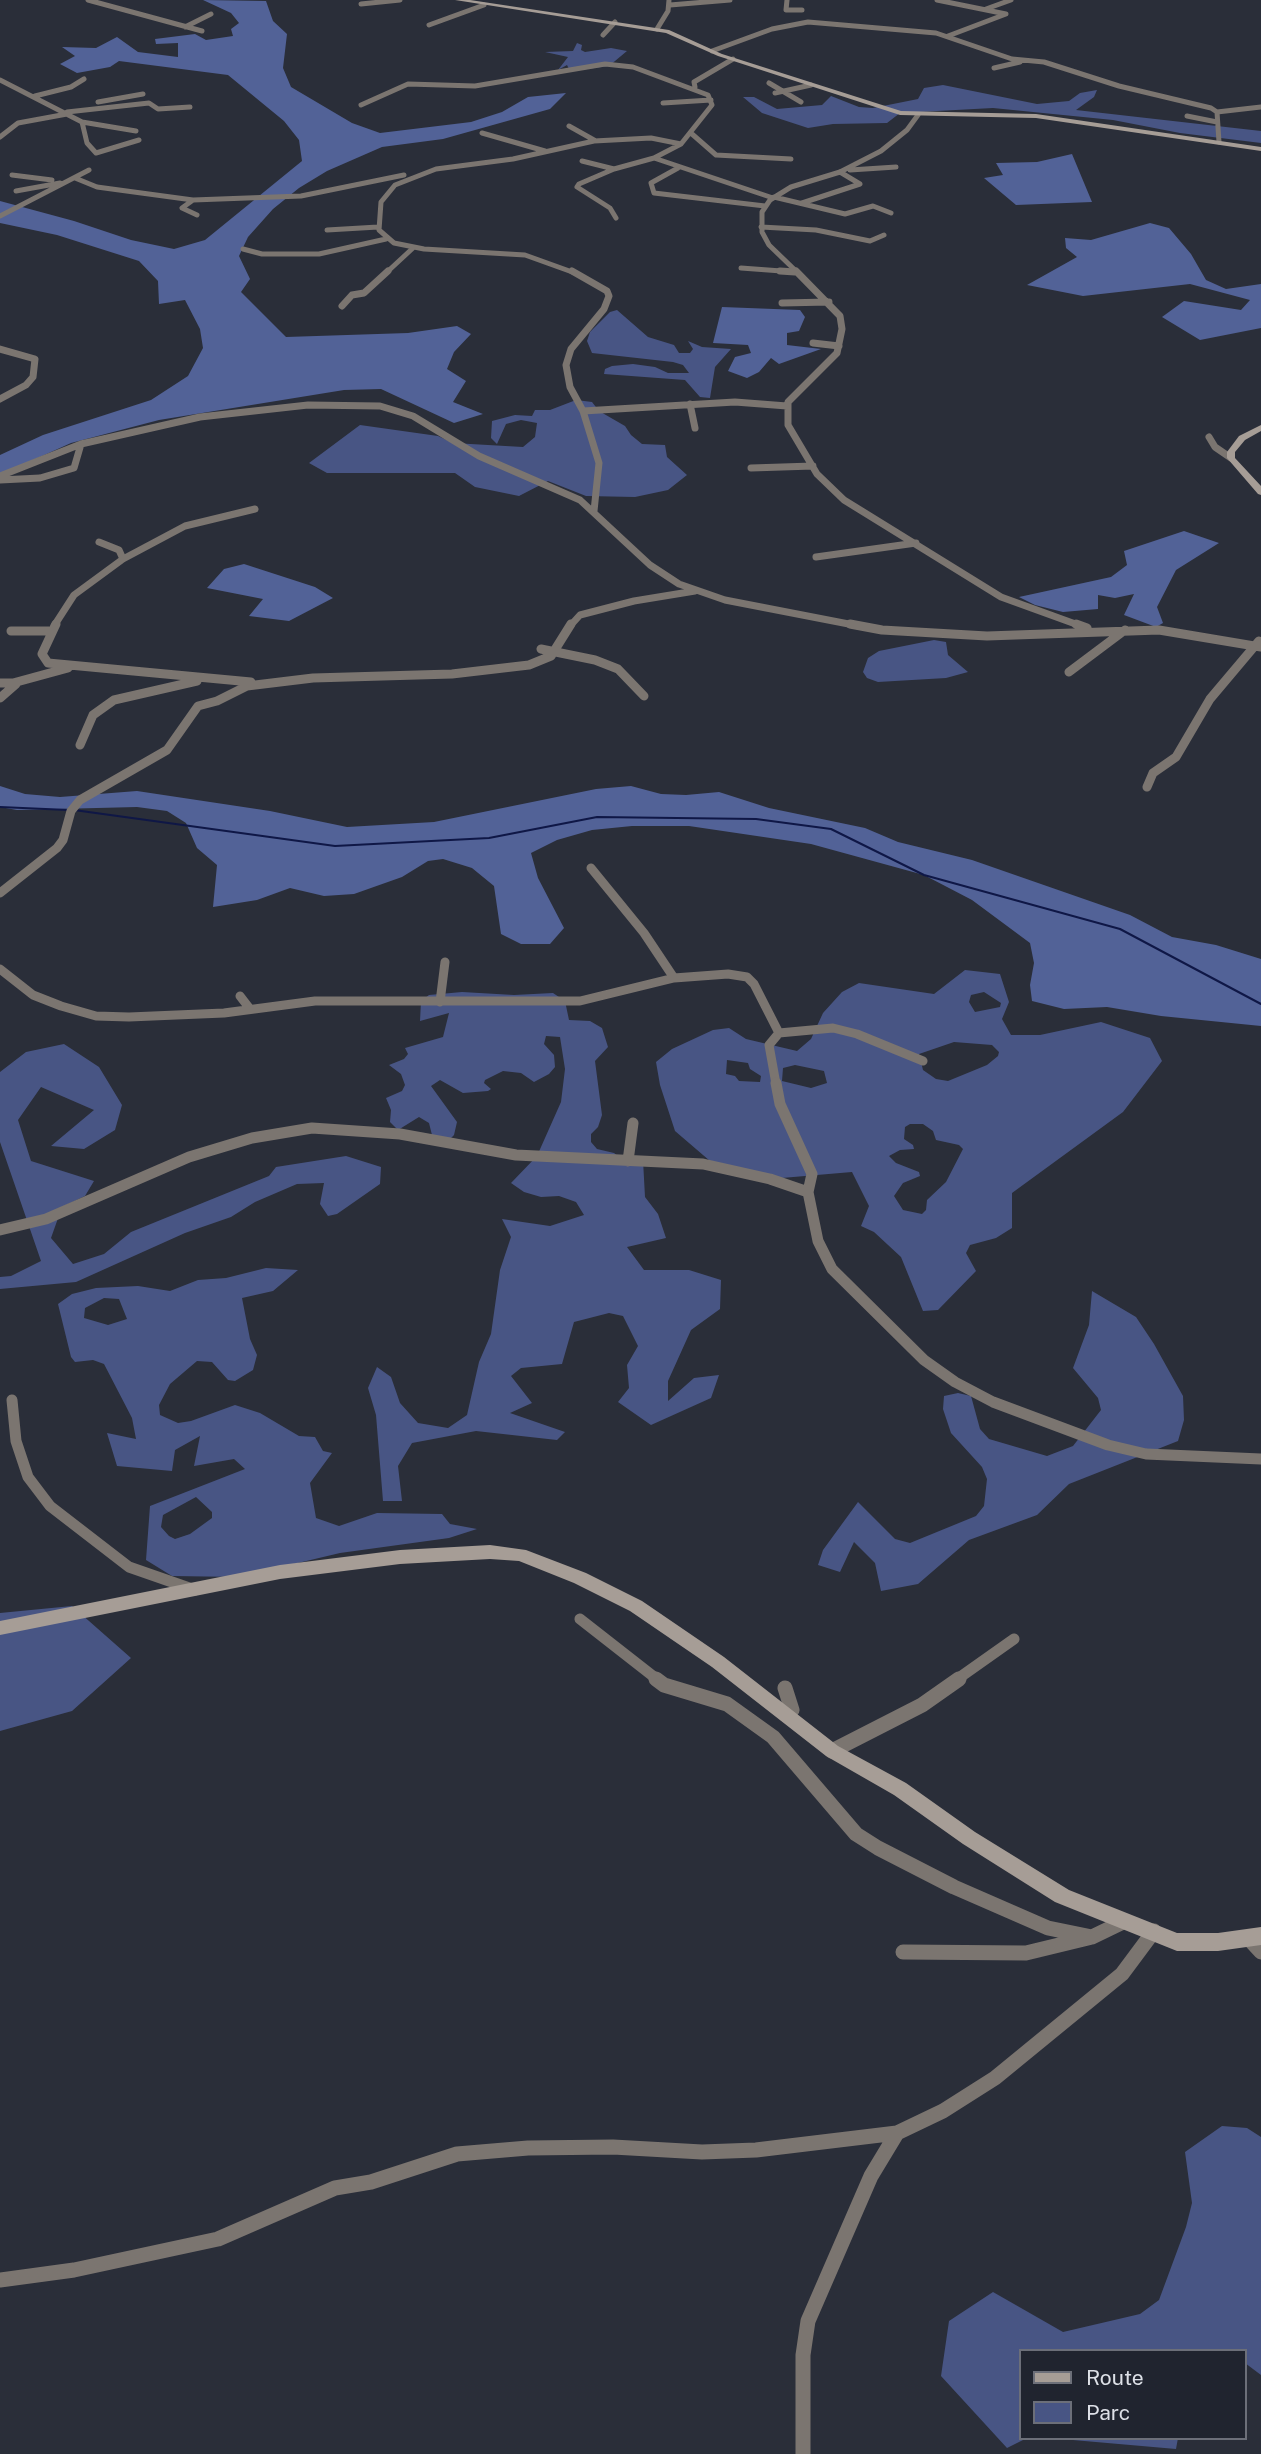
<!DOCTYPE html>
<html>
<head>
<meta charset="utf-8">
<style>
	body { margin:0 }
	#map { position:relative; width:1261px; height:2454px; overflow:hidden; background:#2a2e39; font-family:"Public Sans",sans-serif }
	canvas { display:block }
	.legend { position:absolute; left:1019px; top:2349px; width:228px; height:91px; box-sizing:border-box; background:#20242f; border:2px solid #6c6f79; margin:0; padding:9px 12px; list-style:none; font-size:21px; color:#dde0e7 }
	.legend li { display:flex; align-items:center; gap:14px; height:35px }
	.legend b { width:35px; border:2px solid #6c6f79 }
</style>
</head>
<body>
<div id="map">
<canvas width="1261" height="2454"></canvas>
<ul class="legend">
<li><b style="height:9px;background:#a69d96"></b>Route</li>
<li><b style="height:19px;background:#485584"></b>Parc</li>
</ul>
</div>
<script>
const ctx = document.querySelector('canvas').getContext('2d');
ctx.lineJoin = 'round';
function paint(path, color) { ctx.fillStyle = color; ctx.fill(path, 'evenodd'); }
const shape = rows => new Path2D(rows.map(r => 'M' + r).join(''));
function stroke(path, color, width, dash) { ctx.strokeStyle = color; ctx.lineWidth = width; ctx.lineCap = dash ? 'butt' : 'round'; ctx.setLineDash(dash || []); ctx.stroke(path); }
const green = shape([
	[577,43,582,45,581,50,585,52,611,48,627,51,609,66,580,70,569,69,567,65,558,70,568,57,545,52,573,51],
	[943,85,1037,104,1069,101,1080,93,1097,90,1094,97,1076,110,1261,131,1261,143,1180,133,1113,120,993,108,900,113,887,123,833,124,808,128,762,113,743,97,754,97,777,109,822,105,831,96,859,107,873,108,918,99,924,88],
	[617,310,648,337,674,345,679,353,690,353,693,349,688,341,702,347,731,349,715,367,710,398,700,397,685,380,604,374,605,369,612,366,633,364,655,367,668,373,689,373,683,365,673,362,592,353,587,341,590,332,610,312],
	[576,400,592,402,599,411,625,426,631,435,642,444,665,445,667,457,687,475,668,490,635,497,586,496,548,481,519,496,475,487,455,473,327,473,309,463,360,425,438,436,453,443,523,447,535,437,537,423,521,420,506,424,497,444,491,438,492,421,515,415,532,416,535,410,550,410],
	[934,640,946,642,948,655,968,672,946,678,878,682,867,678,863,672,868,658,879,651],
	[965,970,1000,974,1009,1002,1002,1019,1011,1035,1040,1035,1101,1022,1150,1038,1162,1061,1123,1112,1012,1193,1012,1228,996,1238,970,1245,966,1253,976,1271,938,1310,923,1311,901,1257,874,1232,861,1226,869,1206,852,1172,770,1179,717,1167,675,1131,660,1085,656,1062,672,1049,713,1030,729,1028,746,1039,797,1051,811,1039,823,1013,842,992,859,983,934,994],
	[984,992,1001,1003,1000,1007,975,1012,969,1002,971,995],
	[954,1042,992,1045,999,1052,998,1056,987,1065,948,1081,936,1079,923,1070,919,1054],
	[727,1060,748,1063,750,1069,761,1076,760,1082,739,1081,735,1076,726,1074],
	[795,1065,824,1071,827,1083,811,1088,782,1081,783,1068],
	[910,1124,923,1124,933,1131,936,1140,959,1145,963,1149,946,1182,927,1200,926,1210,922,1214,903,1210,894,1196,903,1183,920,1176,919,1172,896,1163,889,1156,900,1150,914,1149,913,1145,904,1139,905,1127],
	[462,992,514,995,553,993,565,1001,569,1020,590,1021,602,1028,608,1047,595,1061,602,1115,598,1127,591,1134,591,1142,597,1149,614,1153,623,1160,643,1160,645,1197,658,1214,666,1238,627,1247,644,1270,689,1270,721,1280,720,1309,691,1330,668,1381,668,1401,694,1378,719,1375,711,1398,651,1425,618,1402,629,1388,627,1365,638,1346,623,1316,609,1313,574,1322,562,1364,521,1368,511,1376,532,1403,510,1413,565,1432,557,1440,476,1431,412,1443,398,1466,402,1501,383,1501,376,1415,368,1388,377,1367,391,1377,400,1403,418,1423,448,1428,467,1415,479,1362,491,1334,500,1270,511,1237,502,1219,550,1226,584,1215,576,1202,559,1196,541,1197,524,1192,511,1183,537,1156,561,1102,565,1069,560,1037,546,1036,544,1044,554,1055,555,1067,549,1074,534,1082,521,1073,503,1071,485,1080,484,1083,491,1089,488,1091,463,1093,440,1080,431,1086,457,1122,454,1135,443,1146,433,1139,429,1123,419,1117,398,1130,390,1122,391,1110,386,1098,402,1091,405,1085,401,1074,389,1065,404,1059,408,1054,405,1048,443,1037,449,1013,420,1021,421,1001,429,995],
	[64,1044,99,1067,122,1105,115,1130,84,1149,51,1146,94,1110,41,1087,18,1120,31,1161,94,1181,85,1196,62,1207,51,1238,73,1264,104,1254,131,1232,269,1176,276,1167,346,1156,381,1167,380,1184,337,1214,328,1216,320,1204,324,1183,297,1184,255,1202,231,1217,185,1233,76,1282,0,1289,0,1277,11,1276,41,1261,0,1142,0,1072,26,1052],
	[266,1268,298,1270,273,1291,242,1298,250,1339,257,1355,253,1370,235,1381,228,1380,212,1362,197,1361,170,1384,159,1405,160,1415,178,1423,191,1421,235,1405,260,1413,299,1436,315,1437,323,1451,332,1453,310,1483,316,1518,339,1526,377,1513,442,1514,450,1524,477,1529,449,1538,340,1553,239,1577,172,1576,146,1560,150,1506,245,1469,234,1459,194,1466,200,1436,175,1450,172,1471,117,1466,107,1433,136,1439,132,1418,104,1364,93,1360,75,1362,71,1357,58,1304,72,1294,96,1288,138,1286,170,1291,198,1280,226,1278],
	[104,1298,119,1299,127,1319,108,1325,84,1318,85,1308],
	[196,1497,212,1512,212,1518,190,1534,175,1539,169,1536,161,1527,163,1515],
	[1092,1291,1136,1317,1154,1344,1183,1396,1184,1420,1178,1441,1069,1484,1037,1515,969,1540,918,1584,881,1591,875,1563,854,1542,840,1572,818,1565,823,1550,858,1502,895,1539,910,1543,976,1516,984,1506,987,1479,982,1467,951,1433,943,1409,944,1396,958,1393,971,1396,980,1429,989,1439,1047,1456,1073,1446,1101,1410,1098,1398,1073,1368,1089,1325],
	[72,1606,131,1658,72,1711,0,1731,0,1613],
	[1222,2126,1247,2128,1261,2137,1261,2375,1245,2363,1245,2351,1021,2351,1021,2438,1027,2438,1007,2448,941,2376,949,2321,993,2292,1063,2332,1140,2314,1159,2300,1186,2227,1192,2203,1185,2152],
	[1050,2438,1178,2438,1176,2449]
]);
const forest = shape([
	[203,0,266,1,273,21,287,34,283,68,291,87,352,123,380,133,471,122,502,112,528,97,566,93,550,109,443,139,382,147,327,171,299,188,273,209,248,237,239,256,250,279,241,292,286,337,408,333,457,326,471,334,454,352,447,369,466,381,453,402,483,414,454,423,381,389,344,390,159,420,71,443,0,475,0,455,43,435,151,400,188,376,203,348,200,329,185,300,159,304,158,281,139,261,57,235,0,223,0,201,74,221,131,240,174,249,205,240,302,161,299,140,284,121,228,75,119,61,110,67,77,73,60,64,75,56,62,47,96,48,117,37,138,52,178,57,178,43,156,44,155,39,195,34,206,40,233,36,231,29,239,23,231,13],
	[1072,154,1092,202,1016,205,984,178,1003,175,996,163,1037,162],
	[1150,223,1169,228,1191,254,1206,280,1226,289,1261,284,1261,328,1200,340,1162,317,1184,301,1241,310,1250,300,1190,284,1083,296,1027,285,1077,257,1066,248,1065,238,1091,240],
	[722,307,800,310,805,317,799,331,787,333,787,345,821,349,779,364,771,358,759,372,747,378,728,371,735,357,751,353,748,345,713,343],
	[1184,531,1219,543,1176,570,1157,607,1163,623,1156,627,1124,615,1134,594,1115,598,1098,595,1098,609,1063,612,1035,605,1019,597,1111,577,1127,565,1124,551],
	[244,564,315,587,333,598,289,621,249,616,263,599,207,588,224,569],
	[0,786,25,794,60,797,137,791,270,811,347,827,434,822,596,789,631,786,661,794,686,795,719,792,769,808,865,828,898,842,972,860,1130,915,1172,937,1216,945,1261,959,1261,1026,1161,1016,1107,1007,1064,1009,1032,1001,1030,985,1034,963,1030,943,972,900,924,875,811,844,689,826,632,826,592,830,557,840,531,853,538,878,564,928,550,944,521,944,501,934,494,886,472,868,443,859,428,861,402,877,354,894,324,896,290,888,257,900,213,907,217,865,197,848,186,823,167,811,137,807,17,810,0,807]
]);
const stream = shape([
	[0,807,68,810],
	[74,810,335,846,489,838,597,817,756,819,831,829,924,875,1120,929,1261,1004]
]);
const streetFar4 = shape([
	[88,0,202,31],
	[787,0,786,10,802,10],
	[937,0,1006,14,948,36],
	[361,4,400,0],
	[670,5,730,0],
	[986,9,1011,0],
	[429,25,484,5],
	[185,27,211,14],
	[657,29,668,11,669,0],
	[603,35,615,22],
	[712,51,772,29,808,22,936,33,1012,59,1044,62,1119,86,1211,108,1217,112,1219,142],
	[994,68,1020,62],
	[0,80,82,122,136,131],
	[769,83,801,102],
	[695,87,694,82,733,59],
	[775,93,811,85],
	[35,96,71,87,84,79],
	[98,102,143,94],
	[663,103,711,100],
	[361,105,408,84,475,86,605,64,633,67,708,95,712,105,681,144,654,158,614,169,579,184,577,187,610,208,616,218],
	[67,112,149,103,158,109,190,107],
	[1217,112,1261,107],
	[1187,116,1217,122],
	[82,122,87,143,96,153,139,140],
	[569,126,594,140],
	[482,133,545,151],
	[692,134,716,155,791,159],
	[0,137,18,123,67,114],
	[654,158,773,198],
	[582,161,614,169],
	[678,168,651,183,654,193,765,206],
	[850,170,896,167],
	[12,175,52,180],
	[75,178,97,187,193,200,182,208,197,215],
	[16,191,60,183],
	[774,197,845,214,873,206,891,213],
	[193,200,301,196,404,175],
	[802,203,860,184,840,172],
	[0,216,89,170],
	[761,227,816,230,870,241,884,235],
	[327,230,378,227],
	[243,249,262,254,319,254,386,239],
	[741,268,795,272],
	[386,273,413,248],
	[575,273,525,255,424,249,394,243,379,230,381,202,395,185,436,169,513,159,594,141,651,138,681,144],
	[798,273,769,245,762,232,762,212,770,200,791,187,840,172,881,151,907,130,918,115]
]);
const streetFar3 = shape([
	[572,271,607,291,609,296,604,309,571,349,566,365,570,387,583,411,599,463,594,511],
	[780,271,795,272],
	[796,271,840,316,842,329,837,353,788,402,788,425,817,474,844,500,1001,597,1081,626],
	[782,303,829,302],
	[342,306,352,295,364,293,388,271],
	[813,343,839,346],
	[0,349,35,359,33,377,26,385,0,399],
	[690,404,695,428],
	[583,411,735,402,787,406],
	[1209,437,1215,447,1231,458],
	[751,468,813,466],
	[0,476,81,444,200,417,308,405,380,406,413,416,479,456,580,500,650,565,679,584,725,600,859,626],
	[0,480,40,478,74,468,81,444],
	[99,542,119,550,123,559],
	[816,557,916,543],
	[54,626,74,595,123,559,185,526,255,509],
	[570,626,580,615,634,601,695,591]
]);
const streetFar2 = shape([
	[56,624,42,654,48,663,251,682],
	[850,624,882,630,987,636,1159,630,1261,647],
	[1076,624,1087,628],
	[11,631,51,631],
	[541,649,595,660,618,669,644,696],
	[1069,672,1125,630],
	[0,683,13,683,68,668],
	[0,698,16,684],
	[80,745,93,715,114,700,197,681],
	[1147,787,1153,773,1176,757,1210,699,1259,641],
	[591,868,644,933,674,978,728,974,747,977,754,984,779,1033],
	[0,893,57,848,63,840,71,811,80,800,167,750,198,706,217,701,247,686,313,678,452,674,529,665,551,656,571,624],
	[0,969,33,995,61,1006,96,1016,129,1017,224,1013,315,1001,580,1001,674,978],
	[240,996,250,1009],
	[440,1002,445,962],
	[776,1084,769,1045,779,1033,833,1028,857,1034,923,1061]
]);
const streetFar1 = shape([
	[776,1083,780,1104,812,1174,808,1192,818,1241,832,1269,924,1360,955,1382,993,1402,1108,1445,1146,1454,1261,1459],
	[628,1161,633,1123],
	[0,1230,46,1219,189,1157,252,1138,312,1128,400,1134,516,1155,703,1164,770,1179,808,1192],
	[12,1400,16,1441,28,1477,50,1506,129,1567,195,1590],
	[580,1619,658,1680],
	[956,1680,1014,1639]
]);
const street = shape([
	[656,1679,664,1685,727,1704,773,1737,856,1834,878,1848,954,1887,1048,1928,1092,1937],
	[785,1688,792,1710,786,1715],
	[832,1751,922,1705,959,1679],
	[1249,1939,1261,1952],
	[903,1952,1026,1953,1092,1937,1123,1922],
	[0,2280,74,2270,218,2239,335,2188,371,2182,457,2154,528,2148,613,2147,702,2152,756,2150,897,2133,943,2111,995,2078,1122,1974,1154,1931],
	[803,2454,803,2355,808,2321,871,2176,897,2133]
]);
const secondary = shape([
	[455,0,470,0,669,30,722,54,901,111,1036,114,1261,147,1261,151,1036,118,900,115,718,56,666,33,455,0],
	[1261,425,1261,431,1245,440,1235,452,1235,458,1261,486,1261,495,1258,494,1227,458,1227,452,1239,436,1261,425],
	[490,1545,526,1550,586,1573,642,1601,724,1657,838,1746,906,1783,975,1832,1069,1890,1177,1933,1218,1933,1261,1927,1261,1945,1218,1951,1177,1951,1055,1902,963,1844,894,1795,826,1756,712,1667,630,1611,574,1583,519,1561,490,1559,400,1564,280,1579,0,1635,0,1621,280,1565,400,1550,490,1545]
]);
paint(green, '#485584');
paint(forest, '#526297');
stroke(stream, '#0f1746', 2);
stroke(streetFar4, '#7b7570', 5);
stroke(streetFar3, '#7b7570', 7);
stroke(streetFar2, '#7b7570', 9);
stroke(streetFar1, '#7b7570', 11);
stroke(street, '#7b7570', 15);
paint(secondary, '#a69d96');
</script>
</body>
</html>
